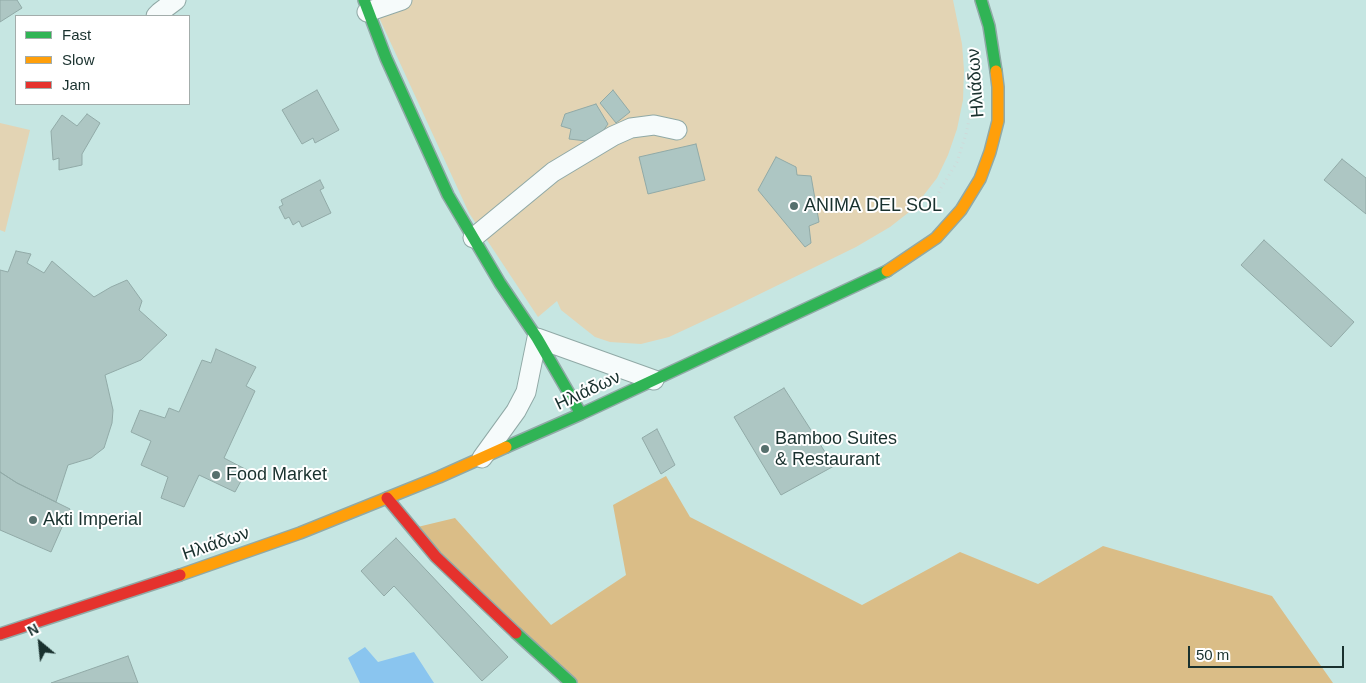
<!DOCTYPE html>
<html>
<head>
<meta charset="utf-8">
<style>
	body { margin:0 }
	#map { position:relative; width:1366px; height:683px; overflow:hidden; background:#c6e6e2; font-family:Arial,sans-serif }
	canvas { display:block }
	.legend { position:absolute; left:15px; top:15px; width:175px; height:90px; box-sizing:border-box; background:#fff; border:1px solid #a3adab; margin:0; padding:6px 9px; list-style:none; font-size:15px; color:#19312e }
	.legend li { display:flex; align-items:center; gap:10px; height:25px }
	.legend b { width:25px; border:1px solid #a3adab }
	.north { position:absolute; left:15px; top:618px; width:50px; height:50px; -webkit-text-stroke:4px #fff; paint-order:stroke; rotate:332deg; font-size:14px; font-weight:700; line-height:20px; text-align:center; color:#19312e }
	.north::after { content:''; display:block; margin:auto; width:18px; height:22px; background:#19312e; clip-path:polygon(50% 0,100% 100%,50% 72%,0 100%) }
	.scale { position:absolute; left:1188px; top:646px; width:156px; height:22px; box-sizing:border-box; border:2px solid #19312e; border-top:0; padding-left:6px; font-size:15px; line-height:18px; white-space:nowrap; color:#19312e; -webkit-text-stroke:4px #fff; paint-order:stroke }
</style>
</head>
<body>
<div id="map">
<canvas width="1366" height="683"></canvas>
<ul class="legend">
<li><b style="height:6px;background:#30b455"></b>Fast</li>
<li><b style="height:6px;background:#ff9f0a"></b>Slow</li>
<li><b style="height:6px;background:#e5322d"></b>Jam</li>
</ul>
<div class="north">N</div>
<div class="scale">50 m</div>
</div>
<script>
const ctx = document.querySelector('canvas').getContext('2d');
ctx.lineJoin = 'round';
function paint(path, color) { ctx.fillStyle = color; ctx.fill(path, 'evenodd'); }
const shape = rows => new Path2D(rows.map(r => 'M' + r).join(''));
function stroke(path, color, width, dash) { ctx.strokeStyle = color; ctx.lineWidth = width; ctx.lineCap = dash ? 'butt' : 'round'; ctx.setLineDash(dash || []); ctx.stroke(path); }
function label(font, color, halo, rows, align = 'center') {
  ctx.font = font + ' Arial,sans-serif'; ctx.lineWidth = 4; ctx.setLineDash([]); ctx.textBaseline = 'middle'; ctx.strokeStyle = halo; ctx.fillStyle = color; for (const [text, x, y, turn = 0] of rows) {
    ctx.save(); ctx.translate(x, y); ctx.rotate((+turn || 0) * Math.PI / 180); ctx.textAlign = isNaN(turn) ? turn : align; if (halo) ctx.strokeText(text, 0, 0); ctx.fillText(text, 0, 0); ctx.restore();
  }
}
const green = shape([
	[371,0,953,0,962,44,964,70,963,100,957,129,948,155,937,178,913,209,890,227,856,247,727,310,669,337,641,344,610,342,595,337,561,310,557,301,538,317,469,213],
	[0,123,30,130,5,232,0,230]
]);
const forest = shape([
	[666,476,690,517,862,605,960,552,1038,584,1103,546,1272,596,1333,683,576,683,405,530,455,518,551,625,626,575,613,505]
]);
const water = shape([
	[365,647,378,662,414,652,434,683,360,683,348,658]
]);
const building = shape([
	[0,0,17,0,22,8,0,22,0,0],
	[317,90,339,130,315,143,313,138,302,144,282,110,317,90],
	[613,90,630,112,616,123,600,103,613,90],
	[596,104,608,124,595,142,569,139,571,129,561,126,565,114,596,104],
	[87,114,100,123,82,154,82,165,59,170,59,158,53,160,51,131,62,115,77,126,87,114],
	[696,144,705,180,648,194,639,157,696,144],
	[776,157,796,167,797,175,811,176,819,222,809,226,811,243,805,247,758,190,776,157],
	[1342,159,1366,178,1366,214,1324,180,1342,159],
	[320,180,324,188,320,190,331,213,302,227,299,221,293,225,289,217,285,219,279,207,283,205,281,200,320,180],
	[1264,240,1354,322,1331,347,1241,265,1264,240],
	[16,251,31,254,27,263,44,273,52,261,94,297,111,287,127,280,142,301,139,310,167,335,141,360,105,375,113,410,112,423,104,448,91,458,68,465,56,502,17,483,0,472,0,270,8,272,16,251],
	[216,349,256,367,246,386,255,391,224,458,247,470,235,492,199,475,184,507,161,498,168,477,141,465,151,441,131,432,140,410,165,418,169,408,179,412,202,360,211,363,216,349],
	[784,388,834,466,781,495,734,417,784,388],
	[657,429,675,465,661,474,642,438,657,429],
	[0,472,17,483,70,509,51,552,0,530,0,472],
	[396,538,508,657,482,681,394,586,384,596,361,571,396,538],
	[128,656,138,683,51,683,128,656]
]);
const path = shape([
	[932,206,941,188,957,162,966,134,970,115,972,83]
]);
const street = shape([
	[367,12,402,0],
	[156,16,160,12,176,0],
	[473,238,553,172,613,136,631,128,654,125,677,130],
	[482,458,516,411,526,392,537,338,654,380]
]);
const fast = shape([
	[364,0,386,58,448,195,500,283,537,338,581,414],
	[981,0,989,26,996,71],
	[506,447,581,414,887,271],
	[516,633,571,683]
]);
const slow = shape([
	[887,271,936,238,961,210,980,179,990,152,998,121,998,87,996,71],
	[180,575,300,533,439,477,506,447]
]);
const jam = shape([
	[387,498,436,557,516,633],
	[0,634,180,575]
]);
const markers = [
	[794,206,5,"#56706d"],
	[765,449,5,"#56706d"],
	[216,475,5,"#56706d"],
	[33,520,5,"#56706d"]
];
const streetNames = [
	["Ηλιάδων",976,83,-94],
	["Ηλιάδων",588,391,-25],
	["Ηλιάδων",216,544,-19]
];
const poiNames = [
	["ANIMA DEL SOL",804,206],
	["Bamboo Suites",775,439],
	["& Restaurant",775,460],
	["Food Market",226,475],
	["Akti Imperial",43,520]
];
paint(green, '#e3d4b4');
paint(forest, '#dabd87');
paint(water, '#8ac5ef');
paint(building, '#adc6c3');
stroke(building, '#91aaa7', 1);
stroke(street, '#90a9a6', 21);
stroke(fast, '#90a9a6', 14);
stroke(slow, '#90a9a6', 14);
stroke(jam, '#90a9a6', 14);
stroke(path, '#cfdad9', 3, [1, 4]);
stroke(street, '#f6fbfb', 19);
stroke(fast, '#30b455', 11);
stroke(slow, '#ff9f0a', 11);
stroke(jam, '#e5322d', 11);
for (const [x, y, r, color] of markers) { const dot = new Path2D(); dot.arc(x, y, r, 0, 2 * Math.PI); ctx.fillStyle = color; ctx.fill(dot); stroke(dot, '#fff', 2); }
label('18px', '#19312e', '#fff', streetNames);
label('18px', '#19312e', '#fff', poiNames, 'left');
</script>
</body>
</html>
